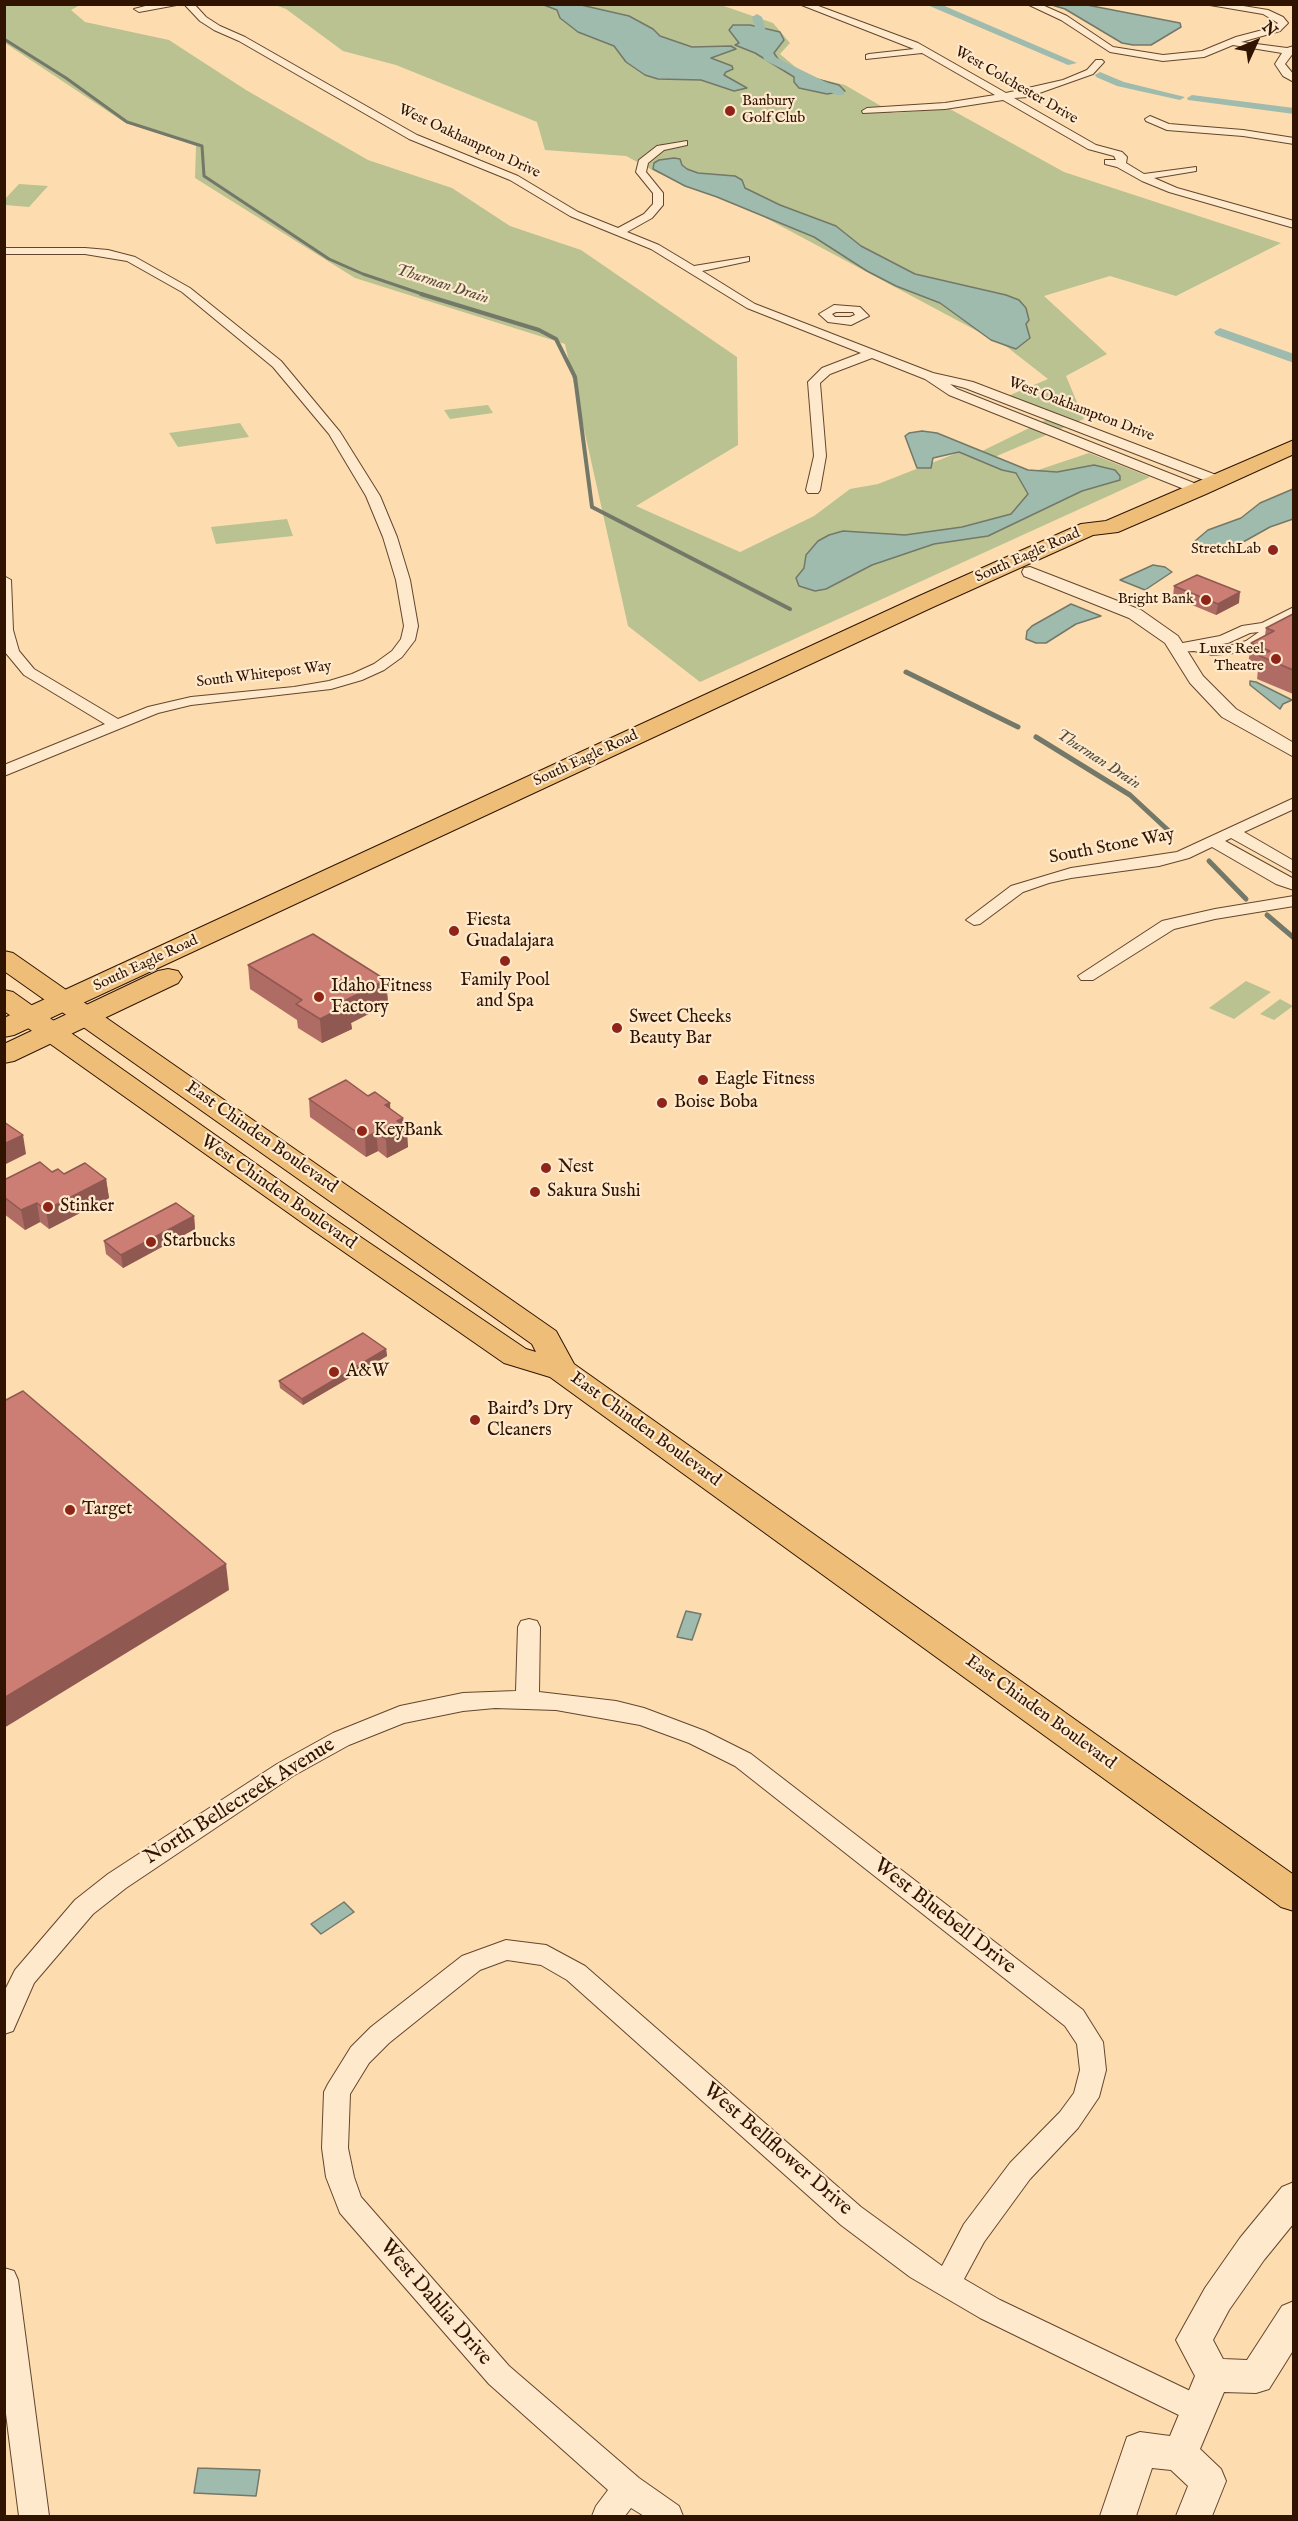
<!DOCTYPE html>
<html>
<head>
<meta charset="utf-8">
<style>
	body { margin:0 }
	#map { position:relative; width:1298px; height:2521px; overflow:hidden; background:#fdddb0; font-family:"IM FELL English",serif }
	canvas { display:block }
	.frame { position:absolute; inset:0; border:6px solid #301401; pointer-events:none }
	.north { position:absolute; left:1226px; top:12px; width:60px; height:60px; -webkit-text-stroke:4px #fee9cc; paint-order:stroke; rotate:46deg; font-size:16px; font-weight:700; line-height:24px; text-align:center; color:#301401 }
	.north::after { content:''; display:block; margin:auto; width:21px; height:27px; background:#301401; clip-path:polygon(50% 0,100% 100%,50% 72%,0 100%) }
</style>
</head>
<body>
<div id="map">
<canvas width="1298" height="2521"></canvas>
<div class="frame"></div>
<div class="north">N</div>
</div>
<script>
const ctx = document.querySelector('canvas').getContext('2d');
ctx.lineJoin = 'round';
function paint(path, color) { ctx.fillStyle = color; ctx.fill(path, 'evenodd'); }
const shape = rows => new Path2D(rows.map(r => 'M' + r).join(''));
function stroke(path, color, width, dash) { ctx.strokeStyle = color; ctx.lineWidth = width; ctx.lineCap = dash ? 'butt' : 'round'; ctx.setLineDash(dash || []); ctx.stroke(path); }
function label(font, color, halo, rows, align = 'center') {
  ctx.font = font + ' "IM FELL English",serif'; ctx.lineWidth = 4.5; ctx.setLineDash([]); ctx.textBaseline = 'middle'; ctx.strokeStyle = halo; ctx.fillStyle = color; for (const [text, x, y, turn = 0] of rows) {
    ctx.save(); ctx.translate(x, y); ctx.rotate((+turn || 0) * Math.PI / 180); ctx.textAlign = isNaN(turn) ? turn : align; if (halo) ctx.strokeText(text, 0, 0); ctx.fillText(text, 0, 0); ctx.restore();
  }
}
const green = shape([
	[4,5,80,5,71,10,85,22,169,40,246,90,368,160,452,188,510,226,581,250,737,357,738,445,636,506,740,552,814,516,850,489,878,484,957,453,982,451,1058,414,1008,396,1048,379,1007,347,749,209,658,173,626,156,545,150,537,122,396,65,343,51,286,9,275,5,721,5,773,23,790,43,780,54,806,76,845,85,893,113,950,109,1064,172,1281,243,1176,296,1110,276,1044,296,1107,354,1066,376,1084,419,985,461,1035,471,1089,453,1150,477,700,682,628,626,565,344,355,278,195,178,196,146,124,122,5,43],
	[19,184,48,186,29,207,5,205,5,199],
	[488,405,493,413,450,419,444,410],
	[240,423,249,437,178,447,169,433],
	[287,519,293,536,216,544,211,527],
	[1246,981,1271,992,1234,1019,1209,1008],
	[1280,999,1293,1006,1274,1020,1260,1014]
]);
const water = shape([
	[544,5,581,5,629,16,653,29,660,36,692,47,731,46,736,49,711,58,732,66,733,69,726,72,724,75,747,88,734,91,701,80,658,79,645,75,626,62,614,46,578,32,560,18,557,10,544,5],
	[1052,5,1087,5,1180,23,1181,27,1151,45,1133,45,1122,43,1065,9,1052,5],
	[733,25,750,25,780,32,784,40,774,53,778,59,799,74,839,85,845,91,827,94,799,88,794,82,794,77,755,53,735,45,739,43,729,30,733,25],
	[674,158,680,159,682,165,687,169,698,173,735,176,742,180,745,188,780,205,836,226,861,246,915,274,1006,295,1019,300,1026,308,1029,320,1026,324,1030,338,1016,349,991,340,940,303,896,286,867,271,814,237,717,197,685,186,653,169,654,163,659,160,674,158],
	[922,431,937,433,1028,470,1057,472,1094,465,1115,470,1120,476,1120,480,1082,491,988,536,934,544,872,565,826,589,815,591,799,586,796,578,804,568,806,555,818,541,829,535,843,531,905,535,962,527,1011,514,1028,494,1016,473,1002,470,959,452,933,458,931,468,917,468,905,436,909,433,922,431],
	[1293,489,1293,519,1270,527,1227,551,1216,551,1207,549,1195,541,1208,530,1241,518,1260,503,1293,489],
	[1153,565,1165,567,1172,572,1145,590,1120,580,1153,565],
	[1071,604,1101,616,1076,624,1046,643,1036,643,1026,639,1027,631,1032,626,1071,604],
	[1250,681,1256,682,1292,700,1283,704,1280,709,1250,685,1250,681],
	[686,1611,701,1614,692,1640,677,1637,686,1611],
	[344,1902,354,1912,321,1934,311,1924,344,1902],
	[198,2468,260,2470,256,2496,194,2493,198,2468]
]);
const streamFar2 = shape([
	[4,39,66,78,127,122,202,146,204,176,329,259,363,274,425,295]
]);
const streamFar1 = shape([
	[421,294,539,330,556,339,575,377,592,507,790,609]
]);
const stream = shape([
	[906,672,1018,727],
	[1036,737,1130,795,1170,832],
	[1209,861,1246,899],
	[1267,915,1294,938]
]);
const canal = shape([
	[925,4,940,4,1077,63,1068,65,925,4],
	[757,14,762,17,773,56,844,91,844,95,836,95,764,60,752,17,757,14],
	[1100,72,1124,82,1185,97,1180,100,1117,86,1096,77,1095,75,1100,72],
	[1192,95,1294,108,1294,114,1188,100,1187,98,1192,95],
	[1220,328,1294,354,1294,363,1216,335,1214,332,1220,328]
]);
const minor = shape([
	[153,4,182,4,139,12,134,9,153,4],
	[184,4,194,4,206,17,220,26,245,37,417,135,518,176,578,212,618,228,644,214,653,204,653,193,636,172,639,160,657,146,687,141,687,145,664,150,648,163,646,172,663,193,663,205,652,218,627,232,659,245,694,266,749,257,749,261,702,271,755,304,933,373,973,382,1224,478,1226,481,1219,485,1214,484,965,388,950,384,957,389,1204,487,1206,490,1204,493,1194,493,949,395,925,379,872,358,830,374,820,383,826,456,820,490,818,493,808,493,806,490,814,456,808,382,822,368,861,353,747,308,651,249,570,216,510,180,409,139,239,41,214,30,200,21,184,4],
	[799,4,813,4,918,43,1006,93,1063,80,1087,70,1096,60,1102,60,1104,62,1093,74,1028,97,1014,98,1096,145,1122,152,1127,157,1126,163,1144,174,1196,167,1196,171,1154,178,1177,188,1294,221,1294,228,1169,192,1142,181,1117,167,1105,164,1105,160,1116,160,1114,156,1088,149,1003,100,945,109,863,113,862,111,867,108,945,103,995,95,922,53,866,59,866,55,869,54,914,49,799,4],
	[1027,4,1040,4,1067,16,1113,47,1163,55,1202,51,1236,37,1274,27,1278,23,1263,14,1204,4,1231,4,1268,10,1283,17,1288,23,1280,31,1241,42,1287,48,1294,46,1294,52,1285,64,1294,75,1294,82,1283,76,1275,64,1282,53,1233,45,1204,57,1163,61,1110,52,1061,20,1027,4],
	[1150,116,1169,124,1243,130,1294,138,1294,144,1243,136,1167,130,1146,121,1145,119,1150,116],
	[4,248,85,248,108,250,135,257,190,288,281,361,340,432,380,496,397,537,410,580,418,626,415,640,402,657,384,670,362,680,331,689,191,705,158,713,4,776,4,765,105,724,24,675,5,652,4,576,11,580,13,630,19,651,34,669,118,719,148,707,191,697,294,687,329,681,352,674,374,664,392,651,401,639,404,626,396,580,383,537,366,496,329,434,273,367,182,292,127,261,85,254,4,254,4,248],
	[834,305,860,307,869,316,851,325,828,322,819,314,834,305],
	[836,312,853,312,855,315,850,317,835,317,832,314,836,312],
	[1294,607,1294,617,1272,629,1271,637,1256,647,1234,653,1213,655,1194,651,1177,652,1170,648,1172,645,1220,636,1242,626,1262,623,1294,607],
	[1259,632,1246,641,1233,645,1209,646,1228,643,1250,633,1259,632],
	[1294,798,1294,809,1244,832,1294,861,1294,873,1231,838,1225,841,1294,879,1294,890,1276,884,1212,847,1189,858,1159,866,1071,878,1049,883,1023,892,980,924,974,925,966,920,1011,886,1071,868,1177,852,1294,798],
	[1294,896,1294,906,1215,919,1174,929,1093,980,1081,980,1078,976,1162,921,1215,909,1294,896],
	[529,1619,537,1621,540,1627,539,1692,616,1701,644,1708,705,1731,751,1754,1083,2010,1103,2042,1106,2070,1099,2097,1078,2128,1030,2179,984,2242,964,2279,1000,2300,1207,2399,1212,2409,1207,2419,1197,2423,1187,2419,980,2318,910,2277,841,2225,567,1980,541,1965,507,1960,480,1970,389,2043,369,2063,350,2094,348,2148,354,2177,361,2197,509,2366,639,2478,679,2506,683,2516,644,2516,631,2508,625,2516,592,2516,596,2506,608,2490,489,2384,340,2213,326,2177,322,2148,324,2092,328,2084,351,2047,371,2027,462,1956,506,1940,546,1945,585,1966,861,2207,942,2266,964,2224,1010,2163,1060,2112,1074,2093,1080,2070,1077,2044,1065,2026,735,1766,689,1743,640,1725,556,1710,495,1708,463,1711,404,1723,349,1745,293,1776,126,1888,93,1914,34,1983,13,2031,4,2034,4,1992,15,1970,75,1900,108,1874,277,1764,333,1733,400,1706,463,1693,516,1691,518,1627,521,1621,529,1619],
	[4,2268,14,2271,18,2280,49,2516,19,2516,4,2398,4,2268]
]);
const tertiary = shape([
	[1030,567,1141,610,1178,636,1203,676,1236,709,1294,743,1294,757,1222,717,1190,683,1165,643,1129,618,1024,576,1022,572,1024,568,1030,567],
	[1294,2182,1294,2223,1264,2260,1229,2310,1213,2340,1223,2359,1247,2360,1282,2306,1294,2301,1294,2349,1269,2389,1256,2393,1224,2392,1200,2449,1221,2469,1226,2481,1212,2516,1176,2516,1188,2486,1171,2470,1152,2468,1136,2516,1100,2516,1127,2437,1140,2432,1170,2436,1195,2376,1176,2340,1205,2288,1240,2238,1282,2187,1294,2182]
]);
const primary = shape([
	[4,951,13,953,556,1331,574,1364,1294,1875,1294,1911,1281,1907,550,1377,504,1363,314,1231,4,1011,4,990,13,992,334,1219,526,1349,536,1352,532,1344,4,971,4,951]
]);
const trunk = shape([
	[1294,440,1294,454,1206,494,1118,532,1093,535,933,607,14,1035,4,1037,4,1018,917,597,1081,524,1106,521,1294,440],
	[168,969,178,971,182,977,178,983,14,1061,4,1063,4,1044,158,971,168,969]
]);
const wall = shape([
	[1174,586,1239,603,1216,615,1173,597],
	[1293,614,1293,694,1257,679,1258,670,1248,665,1251,643,1265,636,1266,628],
	[248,965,386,980,388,1004,351,1023,352,1029,322,1043,298,1028,297,1020,250,989],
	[368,1096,403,1118,404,1126,408,1147,387,1158,378,1151,366,1157,310,1117,309,1099],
	[52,1172,106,1179,109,1198,49,1229,40,1222,25,1230,4,1214,4,1180],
	[194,1216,195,1229,123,1268,106,1254,104,1241],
	[386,1349,387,1356,303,1405,280,1388,279,1381]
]);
const shadedWall = shape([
	[1240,592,1239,603,1216,615,1218,604],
	[386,980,388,1004,351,1023,352,1029,322,1043,320,1019,344,1001],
	[390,1103,391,1121,385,1105],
	[403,1118,404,1130,407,1128,408,1147,387,1158,386,1139,397,1121],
	[376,1132,378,1151,366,1157,365,1138],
	[23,1135,26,1154,4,1165,4,1144],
	[106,1179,109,1198,49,1229,46,1210],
	[37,1203,40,1222,25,1230,21,1210],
	[194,1216,195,1229,123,1268,121,1255],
	[386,1349,387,1356,303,1405,302,1399],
	[226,1564,229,1590,4,1728,4,1698]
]);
const building = shape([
	[1197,575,1240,592,1218,604,1174,586,1197,575],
	[1293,614,1293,670,1260,656,1270,651,1251,643,1274,631,1266,628,1293,614],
	[313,934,386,980,344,1001,350,1004,320,1019,296,1004,302,1000,248,965,313,934],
	[346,1080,368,1096,375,1092,390,1103,385,1105,403,1118,397,1121,407,1128,386,1139,376,1132,365,1138,309,1099,346,1080],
	[4,1122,23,1135,4,1144,4,1122],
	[40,1162,52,1172,58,1169,64,1174,85,1163,106,1179,46,1210,37,1203,21,1210,4,1197,4,1180,40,1162],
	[176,1203,194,1216,121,1255,104,1241,176,1203],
	[363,1333,386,1349,302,1399,279,1381,363,1333],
	[23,1391,226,1564,4,1698,4,1401,23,1391]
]);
const markers = [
	[730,111,6,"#8f2418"],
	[1273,550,6,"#8f2418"],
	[1206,600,6,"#8f2418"],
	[1276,659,6,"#8f2418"],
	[454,931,6,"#8f2418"],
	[505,961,6,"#8f2418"],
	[319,997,6,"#8f2418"],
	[617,1028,6,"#8f2418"],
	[703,1080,6,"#8f2418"],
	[662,1103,6,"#8f2418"],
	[362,1131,6,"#8f2418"],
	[546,1168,6,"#8f2418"],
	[535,1192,6,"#8f2418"],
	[48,1207,6,"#8f2418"],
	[151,1242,6,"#8f2418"],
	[334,1372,6,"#8f2418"],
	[475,1420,6,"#8f2418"],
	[70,1510,6,"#8f2418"]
];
const farStreetnames = [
	["West Colchester Drive",1016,86,30],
	["West Oakhampton Drive",469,142,25],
	["West Oakhampton Drive",1081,410,21],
	["South Eagle Road",1028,556,-24],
	["South Whitepost Way",264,675,-7],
	["South Eagle Road",586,759,-25],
	["South Eagle Road",146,964,-25]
];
const farPoinames = [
	["Banbury",742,102,"left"],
	["Golf Club",742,119,"left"],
	["StretchLab",1261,550],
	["Bright Bank",1194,600],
	["Luxe Reel",1264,650],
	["Theatre",1264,667]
];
const farWaternames = [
	["Thurman Drain",442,285,18],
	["Thurman Drain",1098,760,33]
];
const streetNames = [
	["South Stone Way",1112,847,-11],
	["East Chinden Boulevard",261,1138,35],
	["West Chinden Boulevard",278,1193,35],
	["East Chinden Boulevard",645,1430,36],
	["East Chinden Boulevard",1040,1713,36]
];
const poiNames = [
	["Fiesta",466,921],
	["Guadalajara",466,942],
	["Family Pool",505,981,"center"],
	["and Spa",505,1002,"center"],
	["Idaho Fitness",331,987],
	["Factory",331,1008],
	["Sweet Cheeks",629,1018],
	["Beauty Bar",629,1039],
	["Eagle Fitness",715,1080],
	["Boise Boba",674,1103],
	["KeyBank",374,1131],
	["Nest",558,1168],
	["Sakura Sushi",547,1192],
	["Stinker",60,1207],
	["Starbucks",163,1242],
	["A&W",346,1372],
	["Baird's Dry",487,1410],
	["Cleaners",487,1431],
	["Target",82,1510]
];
const nearStreetnames = [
	["North Bellecreek Avenue",240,1802,-32],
	["West Bluebell Drive",944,1917,38],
	["West Bellflower Drive",777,2150,41],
	["West Dahlia Drive",435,2303,49]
];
paint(green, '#b9c290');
paint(water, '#9fbbae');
stroke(water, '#737869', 1.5);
stroke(streamFar2, '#737869', 3);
stroke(streamFar1, '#737869', 4);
stroke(stream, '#737869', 5);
paint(canal, '#9fbbae');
stroke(minor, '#63462d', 2);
stroke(tertiary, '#63462d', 2);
stroke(primary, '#301401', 2);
stroke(trunk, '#301401', 2);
paint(minor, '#fee9cc');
paint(tertiary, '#fee9cc');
paint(primary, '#eebe78');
paint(trunk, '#eebe78');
paint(wall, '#af6c64');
paint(shadedWall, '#8f5851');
paint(building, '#cc7d74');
stroke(building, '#8f5851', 1.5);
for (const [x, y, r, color] of markers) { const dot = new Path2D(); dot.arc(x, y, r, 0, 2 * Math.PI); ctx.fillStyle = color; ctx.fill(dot); stroke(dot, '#fee9cc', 2); }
label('15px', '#301401', '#fee9cc', farStreetnames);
label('15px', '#301401', '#fee9cc', farPoinames, 'right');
label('italic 16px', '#574e3e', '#fee9cc', farWaternames);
label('18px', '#301401', '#fee9cc', streetNames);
label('18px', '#301401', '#fee9cc', poiNames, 'left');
label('21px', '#301401', '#fee9cc', nearStreetnames);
</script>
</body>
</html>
